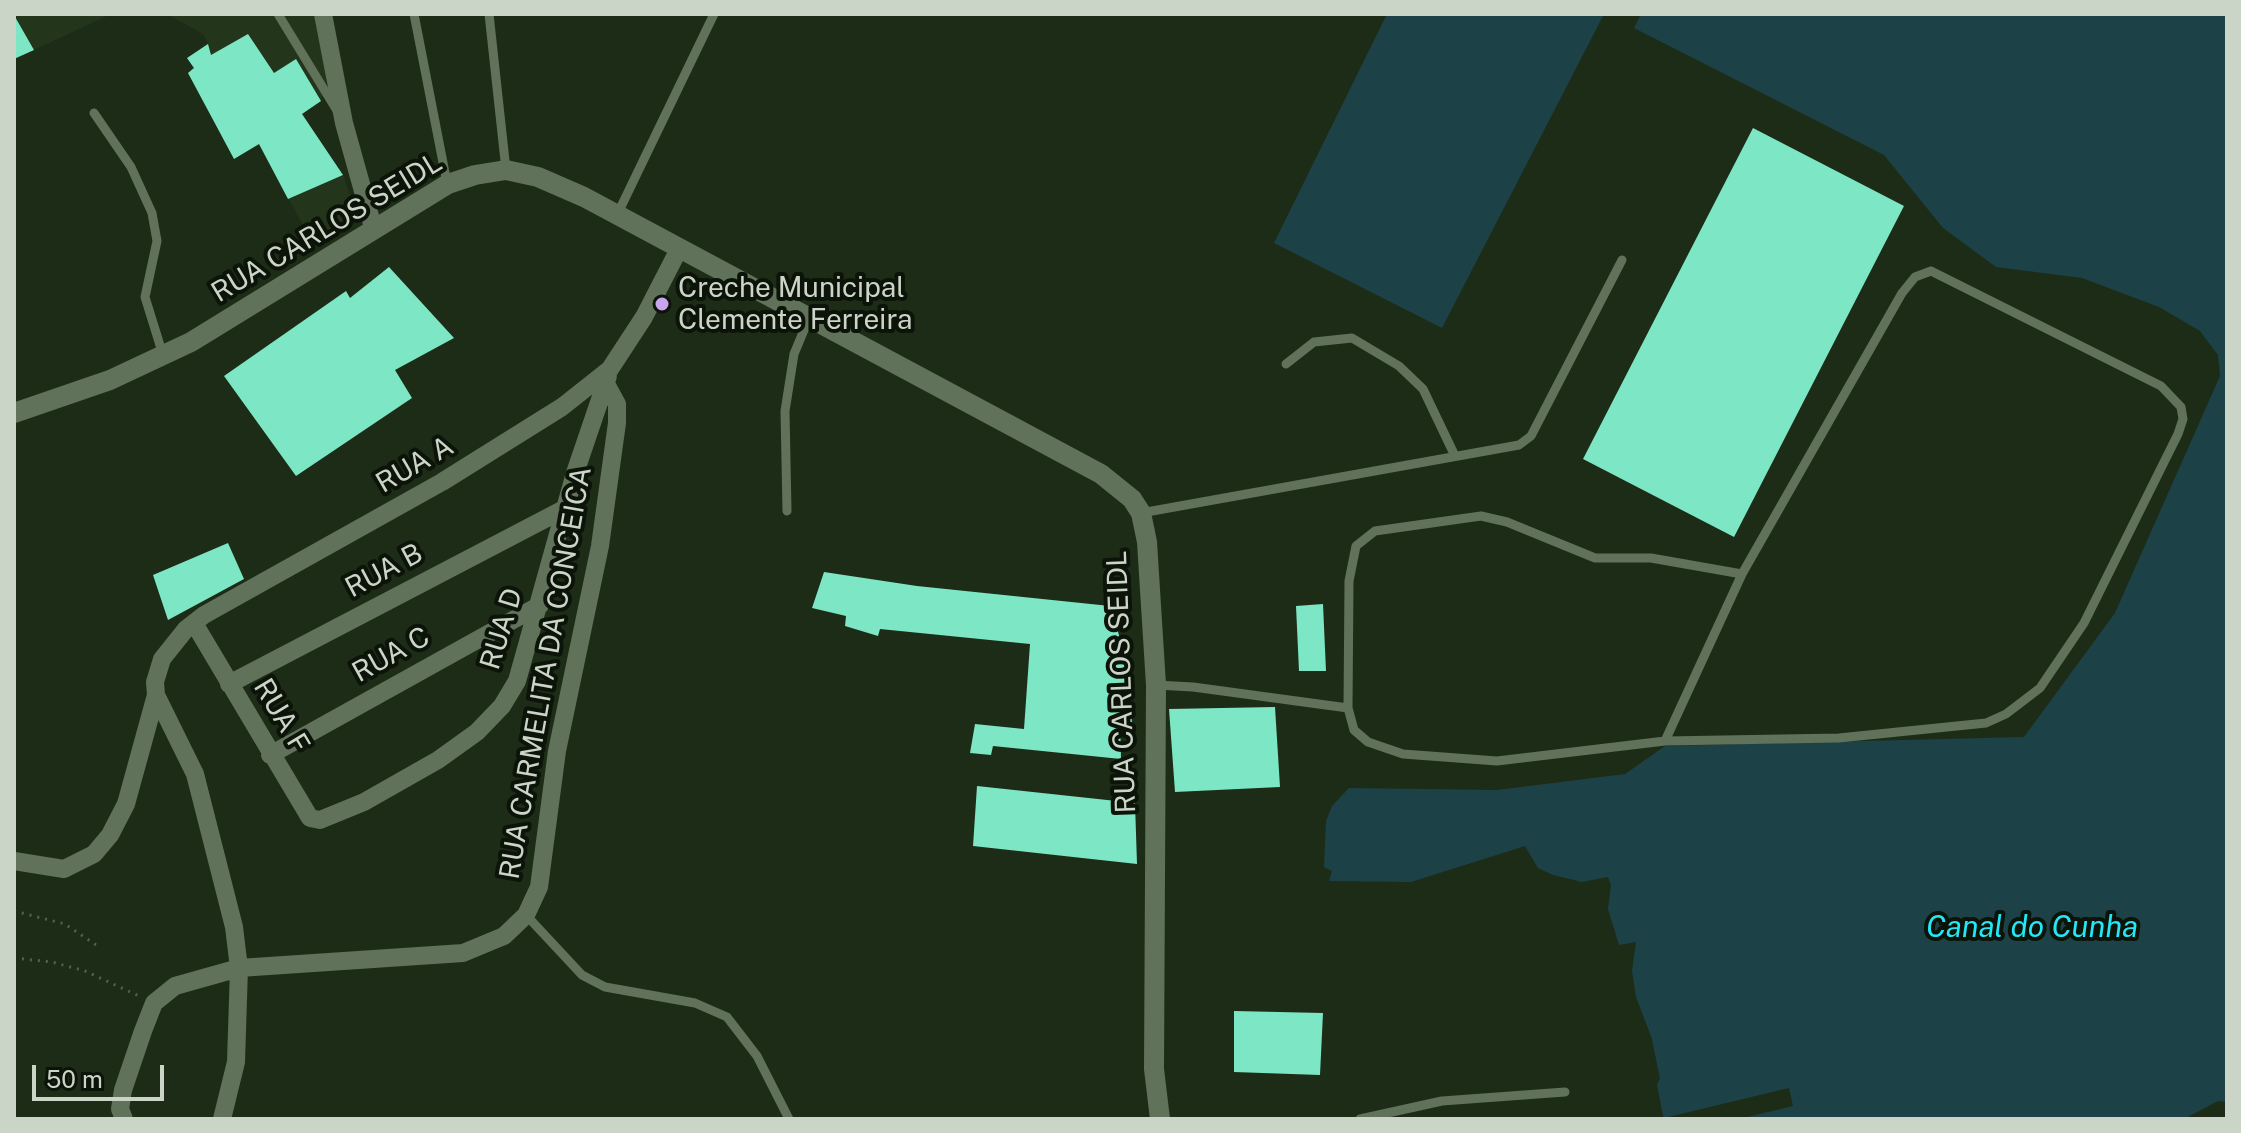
<!DOCTYPE html>
<html>
<head>
<meta charset="utf-8">
<style>
	body { margin:0 }
	#map { position:relative; width:2241px; height:1133px; overflow:hidden; background:#1d2c17; font-family:"Public Sans",sans-serif }
	canvas { display:block }
	.frame { position:absolute; inset:0; border:16px solid #cbd5c7; pointer-events:none }
	.scale { position:absolute; left:32px; top:1065px; width:132px; height:36px; box-sizing:border-box; border:4px solid #cbd5c7; border-top:0; padding-left:10px; font-size:24px; line-height:28px; white-space:nowrap; color:#cbd5c7; -webkit-text-stroke:6px #0c1309; paint-order:stroke }
</style>
</head>
<body>
<div id="map">
<canvas width="2241" height="1133"></canvas>
<div class="frame"></div>
<div class="scale">50 m</div>
</div>
<script>
const ctx = document.querySelector('canvas').getContext('2d');
ctx.lineJoin = 'round';
function paint(path, color) { ctx.fillStyle = color; ctx.fill(path, 'evenodd'); }
const shape = rows => new Path2D(rows.map(r => 'M' + r).join(''));
function stroke(path, color, width, dash) { ctx.strokeStyle = color; ctx.lineWidth = width; ctx.lineCap = dash ? 'butt' : 'round'; ctx.setLineDash(dash || []); ctx.stroke(path); }
function label(font, color, halo, rows, align = 'center') {
  ctx.font = font + ' "Public Sans",sans-serif'; ctx.lineWidth = 8; ctx.setLineDash([]); ctx.textBaseline = 'middle'; ctx.strokeStyle = halo; ctx.fillStyle = color; for (const [text, x, y, turn = 0] of rows) {
    ctx.save(); ctx.translate(x, y); ctx.rotate((+turn || 0) * Math.PI / 180); ctx.textAlign = isNaN(turn) ? turn : align; if (halo) ctx.strokeText(text, 0, 0); ctx.fillText(text, 0, 0); ctx.restore();
  }
}
const built = shape([
	[14,14,111,14,34,50],
	[167,14,314,14,327,78,321,101,302,114,343,175,358,217,313,243,259,145,234,159,188,73,193,67,187,58,208,43,203,34]
]);
const water = shape([
	[1387,14,1604,14,1442,328,1274,243],
	[1641,14,2227,14,2227,1102,2218,1101,2184,1119,1667,1119,1663,1116,1657,1085,1660,1079,1652,1039,1636,997,1632,971,1636,942,1619,945,1608,909,1611,885,1608,877,1582,882,1553,875,1538,868,1525,846,1411,882,1329,881,1332,871,1324,867,1326,821,1332,806,1349,788,1497,790,1625,774,1665,746,2024,737,2115,613,2220,376,2218,355,2200,331,2159,307,2082,278,1996,267,1943,228,1884,155,1634,28]
]);
const pier = shape([
	[1789,1088,1793,1106,1739,1119,1660,1119]
]);
const building = shape([
	[14,15,34,50,14,59],
	[248,34,274,73,296,59,321,101,302,114,343,175,288,199,259,144,234,159,188,73,194,68,187,58,208,44,211,55],
	[1753,128,1904,206,1734,537,1583,459],
	[389,267,454,338,395,370,412,398,296,476,224,376,346,291,350,298],
	[228,543,244,579,168,620,153,575],
	[824,572,917,586,1110,606,1123,648,1132,722,1120,721,1121,759,993,746,991,755,970,753,975,724,1024,729,1030,644,880,629,878,636,845,626,846,616,812,608],
	[1323,604,1326,671,1299,671,1296,606],
	[1275,707,1280,787,1175,792,1169,709],
	[977,786,1135,803,1137,864,973,846],
	[1234,1011,1323,1013,1320,1075,1234,1072]
]);
const path = shape([
	[14,911,65,924,99,947],
	[14,958,52,962,85,971,139,996]
]);
const lane = shape([
	[278,14,336,109],
	[414,14,447,183],
	[489,14,506,170],
	[94,113,131,167,152,213,157,241,145,297,163,355],
	[617,215,714,14],
	[1931,271,2161,386,2181,407,2183,419,2178,434,2084,623,2040,688,2006,714,1986,723,1839,738,1665,741,1742,574,1902,293,1915,277,1931,271],
	[1286,364,1314,342,1352,338,1399,366,1423,389,1455,456],
	[787,511,785,411,794,354,809,318],
	[1141,513,1519,445,1531,436,1622,260],
	[1156,685,1193,687,1348,708],
	[1665,741,1497,761,1403,754,1368,742,1354,730,1348,708,1349,581,1356,546,1375,531,1481,516,1507,522,1595,558,1651,558,1742,574],
	[526,915,582,975,605,987,695,1003,727,1017,757,1056,789,1119],
	[1360,1119,1442,1101,1565,1092]
]);
const street = shape([
	[323,14,344,123,373,227],
	[194,623,310,818,320,820,364,802,438,760,477,732,502,706,517,681,575,473,608,376],
	[229,684,566,508],
	[270,755,540,605],
	[14,861,64,869,94,854,110,835,126,804,156,695],
	[124,1119,120,1109,123,1090,143,1031,154,1003,175,986,239,968,463,953,504,936,526,915,539,887,557,751,600,546,617,423,617,404,605,382],
	[222,1119,236,1062,239,968,234,927,195,774,156,695,155,682,162,659,186,629,204,615,442,482,562,407,610,369,644,317,679,249]
]);
const secondary = shape([
	[14,413,110,380,191,342,448,184,475,175,506,170,538,177,584,197,1101,474,1132,499,1141,513,1147,542,1156,685,1154,1069,1160,1119]
]);
const markers = [
	[662,304,8,"#c8a5ee"]
];
const streetNames = [
	["RUA CARLOS SEIDL",327,228,-31],
	["RUA A",415,465,-30],
	["RUA B",384,571,-28],
	["RUA D",502,629,-73],
	["RUA C",391,655,-29],
	["RUA CARMELITA DA CONCEICA",546,673,-80],
	["RUA CARLOS SEIDL",1122,682,-92],
	["RUA F",281,716,59]
];
const poiNames = [
	["Creche Municipal",678,288],
	["Clemente Ferreira",678,320]
];
const waterNames = [
	["Canal do Cunha",2032,928]
];
paint(built, '#23361b');
paint(water, '#1c4247');
paint(pier, '#1d2c17');
paint(building, '#7de6c5');
stroke(path, '#54614f', 3, [2, 6]);
stroke(lane, '#60725a', 9);
stroke(street, '#60725a', 18);
stroke(secondary, '#60725a', 20);
for (const [x, y, r, color] of markers) { const dot = new Path2D(); dot.arc(x, y, r, 0, 2 * Math.PI); ctx.fillStyle = color; ctx.fill(dot); stroke(dot, '#0c1309', 3); }
label('28px', '#cbd5c7', '#0c1309', streetNames);
label('28px', '#cbd5c7', '#0c1309', poiNames, 'left');
label('italic 30px', '#24e6f7', '#0c1309', waterNames);
</script>
</body>
</html>
